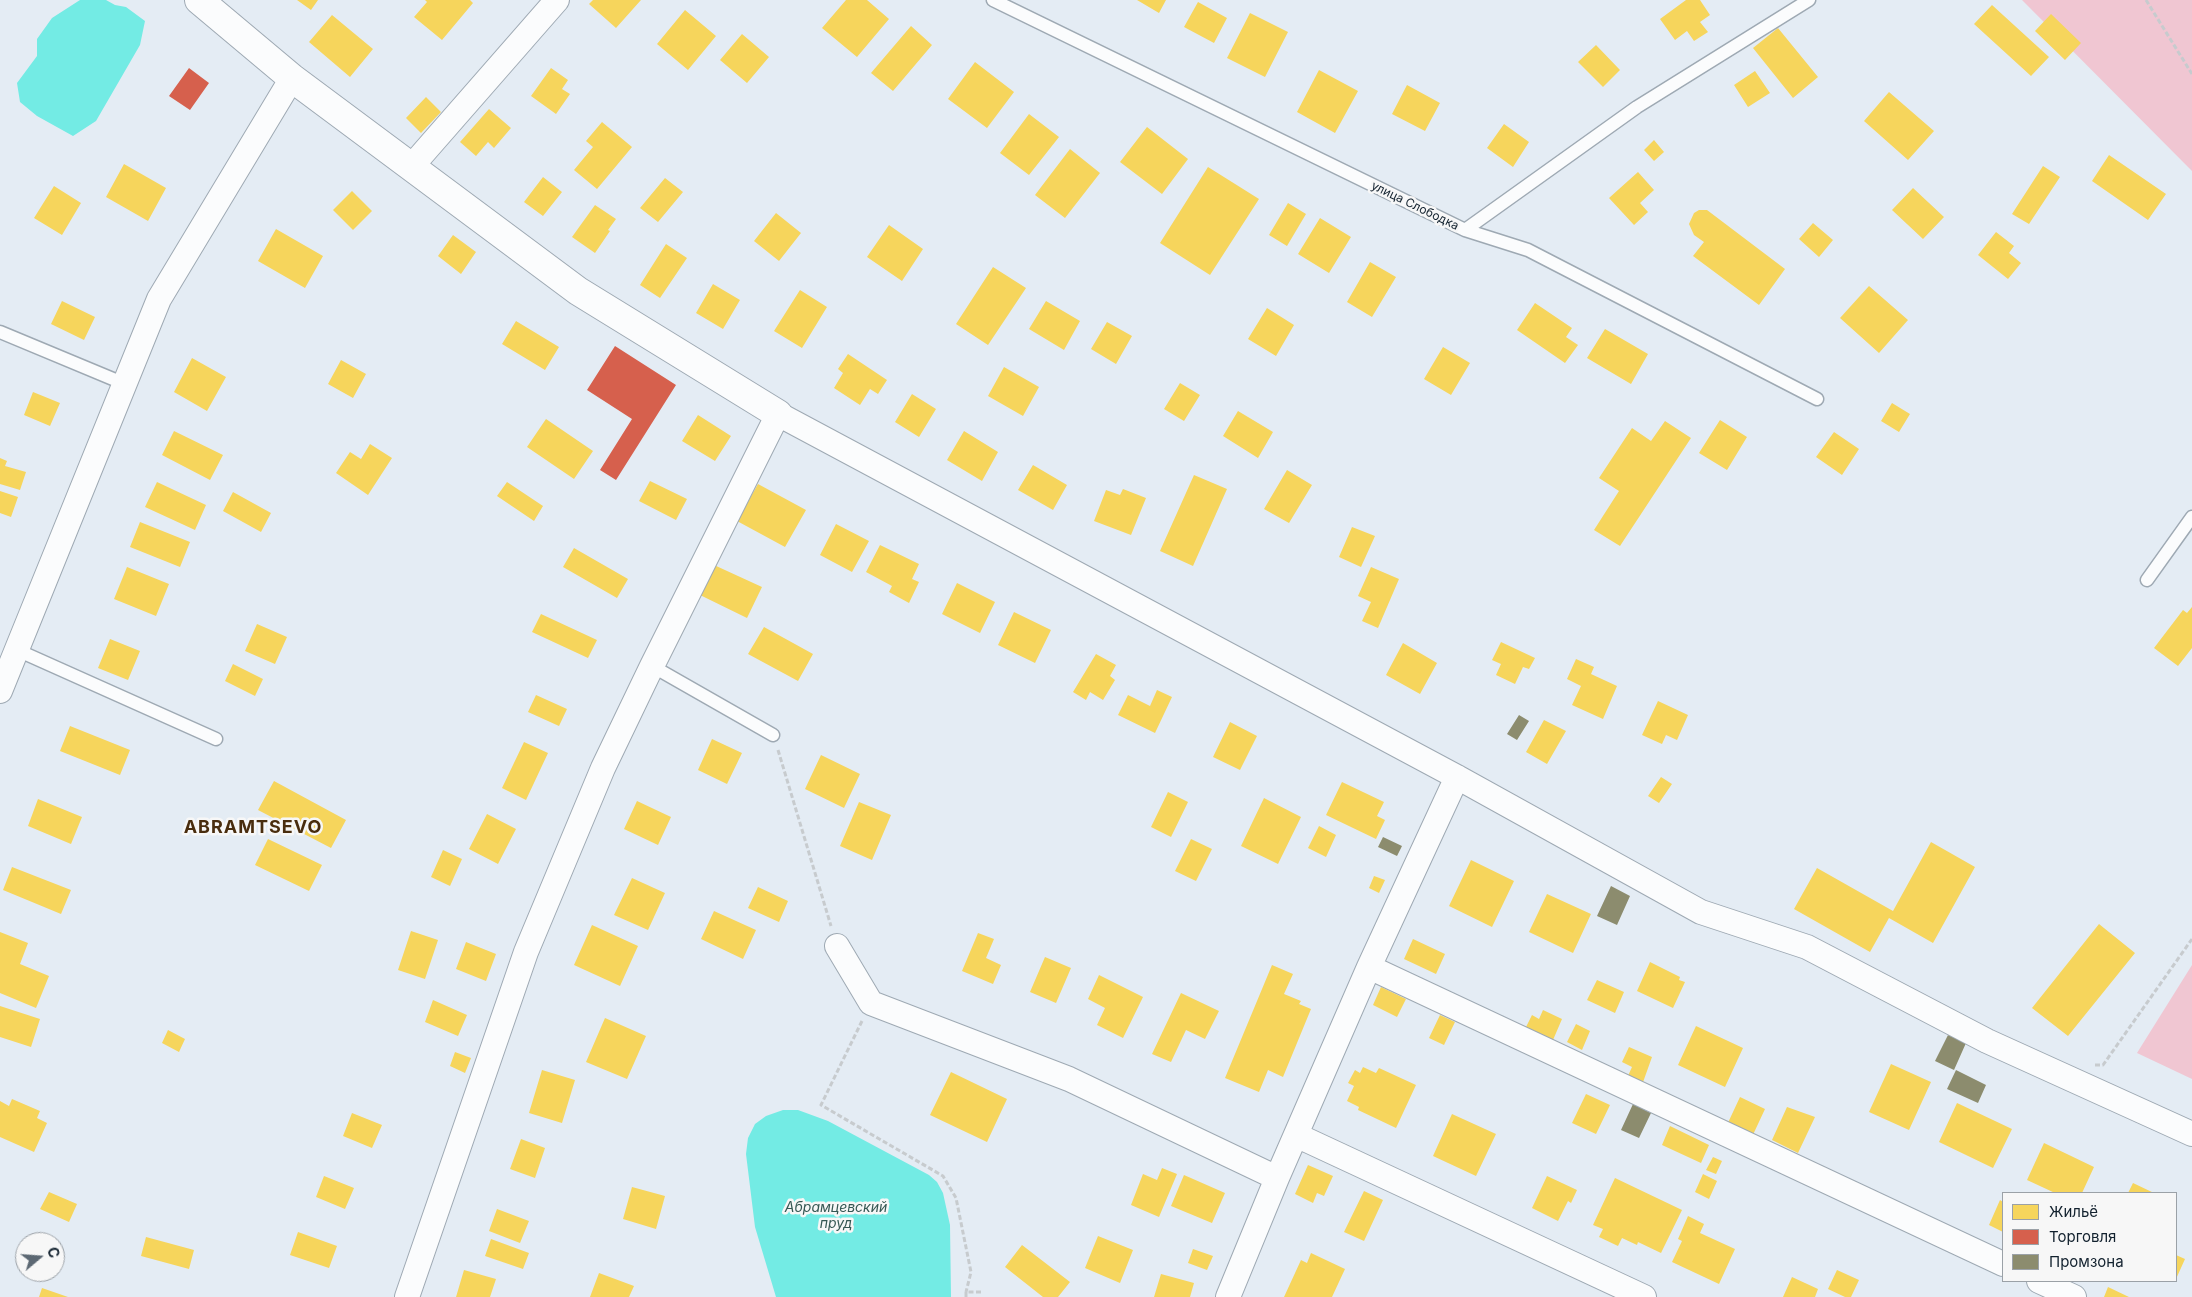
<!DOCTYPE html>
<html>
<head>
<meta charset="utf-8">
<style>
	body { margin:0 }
	#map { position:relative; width:2192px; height:1297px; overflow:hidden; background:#e4ecf4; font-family:Inter,sans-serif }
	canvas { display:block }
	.legend { position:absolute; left:2002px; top:1192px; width:175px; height:90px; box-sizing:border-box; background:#f7f7f7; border:1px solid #9ba1a7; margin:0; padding:6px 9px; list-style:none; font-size:15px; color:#12212e }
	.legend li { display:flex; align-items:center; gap:10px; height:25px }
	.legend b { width:25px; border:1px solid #9ba1a7 }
	.north { position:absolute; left:15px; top:1232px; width:50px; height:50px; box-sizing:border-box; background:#f7f7f7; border:1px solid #9ba1a7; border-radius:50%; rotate:72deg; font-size:14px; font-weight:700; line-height:20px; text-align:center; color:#12212e }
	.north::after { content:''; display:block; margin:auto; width:18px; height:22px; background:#5c6873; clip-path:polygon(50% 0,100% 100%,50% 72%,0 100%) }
</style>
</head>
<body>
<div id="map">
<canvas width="2192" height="1297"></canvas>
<ul class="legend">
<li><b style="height:14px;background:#f6d55c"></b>Жильё</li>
<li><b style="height:14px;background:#d6604d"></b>Торговля</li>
<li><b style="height:14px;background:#8c8c6e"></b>Промзона</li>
</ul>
<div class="north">С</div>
</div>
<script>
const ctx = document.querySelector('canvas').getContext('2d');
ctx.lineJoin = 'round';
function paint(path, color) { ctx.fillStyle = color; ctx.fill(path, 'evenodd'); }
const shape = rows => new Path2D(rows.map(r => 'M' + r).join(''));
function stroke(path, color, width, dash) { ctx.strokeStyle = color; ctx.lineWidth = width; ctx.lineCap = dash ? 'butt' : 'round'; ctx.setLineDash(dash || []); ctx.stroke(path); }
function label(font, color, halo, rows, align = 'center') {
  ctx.font = font + ' Inter,sans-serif'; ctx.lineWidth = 5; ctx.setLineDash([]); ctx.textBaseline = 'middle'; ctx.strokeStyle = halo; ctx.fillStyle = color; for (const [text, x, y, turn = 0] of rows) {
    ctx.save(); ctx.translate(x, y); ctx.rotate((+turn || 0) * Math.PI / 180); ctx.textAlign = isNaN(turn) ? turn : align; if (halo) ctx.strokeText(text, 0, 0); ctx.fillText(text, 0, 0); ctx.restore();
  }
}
const green = shape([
	[2022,0,2192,0,2192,171],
	[2192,965,2192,1079,2137,1053]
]);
const water = shape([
	[80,0,106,0,115,5,126,7,145,21,140,45,96,121,73,136,37,116,20,102,17,83,37,56,37,39,52,18],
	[783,1110,798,1110,828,1121,929,1175,937,1182,943,1193,950,1225,951,1297,776,1297,755,1227,746,1154,748,1138,755,1124,766,1116]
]);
const homes = shape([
	[297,0,318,0,311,10],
	[425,0,470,0,473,3,442,40,414,17,427,2],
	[593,0,641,0,616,28,589,4],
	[846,0,867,0,889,19,857,57,822,28],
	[1137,0,1166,0,1159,13],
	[1686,0,1700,0,1710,15,1700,22,1708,32,1694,41,1687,31,1675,40,1660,19],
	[1198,2,1227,18,1214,43,1184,27],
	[1992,5,2049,57,2031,76,1974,24],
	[685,10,716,36,688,70,657,44],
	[1250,13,1288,32,1265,77,1227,58],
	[2051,14,2081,43,2065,60,2035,31],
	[332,15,373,49,350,77,309,42],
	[911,26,932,45,893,91,871,73],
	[1778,28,1818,77,1793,98,1753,48],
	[742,34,769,57,747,83,720,60],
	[1596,45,1620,70,1603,87,1578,62],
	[975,62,1014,92,987,128,948,99],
	[551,68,568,80,562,89,570,94,556,114,531,96],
	[1319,70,1358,91,1335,133,1297,112],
	[1755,71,1770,93,1748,107,1734,85],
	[1407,85,1440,103,1425,131,1392,114],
	[1889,92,1934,131,1908,160,1864,121],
	[426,97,441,112,421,133,406,118],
	[489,109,511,128,494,148,488,142,476,156,460,142],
	[1029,114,1059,137,1029,175,1000,153],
	[602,122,632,147,597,189,574,170,593,147,586,141],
	[1504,124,1529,142,1513,167,1487,148],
	[1147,127,1188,159,1162,194,1120,162],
	[1654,140,1664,152,1654,161,1644,150],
	[1070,149,1100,173,1065,218,1035,195],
	[2109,155,2166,194,2148,220,2092,181],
	[124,164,166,188,148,221,106,197],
	[2043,166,2060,177,2029,224,2012,214],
	[1208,167,1259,199,1210,275,1160,243],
	[1638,172,1654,190,1640,203,1648,212,1634,225,1609,198],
	[543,177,562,192,543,216,524,202],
	[665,178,683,192,658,222,640,208],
	[54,186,81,203,62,235,34,218],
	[1913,188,1944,217,1923,239,1892,210],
	[352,191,372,211,353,230,333,210],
	[1288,203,1306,214,1287,246,1269,235],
	[595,205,616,219,608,230,610,231,595,253,572,237],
	[1699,210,1707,210,1785,269,1759,305,1693,256,1704,242,1694,235,1689,224,1694,213],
	[776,213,801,233,779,261,754,241],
	[1320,218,1351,237,1329,273,1298,254],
	[1813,223,1833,240,1819,257,1799,239],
	[889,225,923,249,902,281,867,257],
	[276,229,323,256,305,288,258,261],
	[1996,232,2014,246,2009,253,2021,263,2008,279,1978,255],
	[453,235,476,252,461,274,438,256],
	[666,244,687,258,660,298,640,285],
	[1370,262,1396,277,1372,317,1347,302],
	[993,267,1026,288,988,345,956,324],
	[713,284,740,300,723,329,696,313],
	[1869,286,1908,320,1879,353,1840,318],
	[800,290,827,307,802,348,774,331],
	[62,301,95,317,84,340,51,324],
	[1046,301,1080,321,1064,350,1029,329],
	[1535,303,1572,328,1566,337,1578,345,1565,363,1517,330],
	[1267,308,1294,325,1276,356,1248,339],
	[516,321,559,347,545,370,502,344],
	[1107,322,1132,336,1116,364,1091,349],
	[1605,329,1648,354,1631,384,1587,358],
	[1443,347,1470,363,1451,395,1424,379],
	[848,354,887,380,878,394,870,389,860,405,834,388,843,373,838,369],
	[192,358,226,377,207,411,174,392],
	[341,360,366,374,353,398,328,384],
	[1004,367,1039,387,1023,416,988,396],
	[1180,383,1200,395,1184,421,1164,409],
	[33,392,60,403,50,426,24,415],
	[912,394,936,409,919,437,895,422],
	[1892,403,1910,414,1899,432,1881,421],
	[1238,411,1273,432,1258,458,1223,436],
	[698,415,731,436,715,461,682,441],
	[546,419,593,451,574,479,527,447],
	[1720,420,1747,437,1727,470,1699,453],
	[1665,421,1691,438,1620,546,1594,530,1619,491,1599,478,1632,428,1651,441],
	[174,431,223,455,210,480,162,455],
	[964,431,998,452,982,481,947,460],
	[1834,432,1859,449,1842,475,1816,457],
	[370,444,392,458,368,495,336,473,350,452,361,459],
	[0,458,7,461,5,466,26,472,20,490,0,484],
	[1033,465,1067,485,1053,510,1018,490],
	[1287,470,1312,485,1289,523,1264,509],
	[1194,475,1227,489,1193,566,1160,551],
	[650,481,687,499,676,520,639,501],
	[157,482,206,505,195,530,145,507],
	[507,482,543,506,534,521,497,496],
	[758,484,806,510,785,547,737,521],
	[1123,489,1146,498,1131,535,1094,521,1106,490,1120,495],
	[0,491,18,497,11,517,0,513],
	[233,492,271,513,261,532,223,511],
	[140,522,190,542,180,567,130,547],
	[836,524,869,541,852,572,820,555],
	[1352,527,1375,536,1361,567,1339,557],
	[880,545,919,564,912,579,919,582,909,603,889,592,892,586,866,572],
	[574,548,628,579,617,598,563,567],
	[714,565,762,587,747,618,700,595],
	[127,567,169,584,156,616,114,599],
	[1371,567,1399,579,1378,628,1362,621,1371,602,1358,596],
	[957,583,995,602,980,633,942,614],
	[2192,607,2192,648,2178,666,2154,648,2183,610,2187,613],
	[1014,612,1051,630,1035,663,998,645],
	[541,614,597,640,588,658,532,632],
	[257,624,287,637,275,664,245,651],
	[764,627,813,654,798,681,748,654],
	[110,639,140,651,128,680,98,668],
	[1501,642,1535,658,1529,669,1523,667,1515,684,1496,675,1501,664,1492,660],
	[1403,643,1437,663,1420,694,1386,675],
	[1096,654,1116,665,1110,676,1115,680,1103,700,1090,692,1086,700,1073,692],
	[1576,659,1594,667,1591,674,1617,686,1603,719,1572,705,1581,686,1567,679],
	[233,664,263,679,255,696,225,681],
	[1157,690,1172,697,1155,733,1118,715,1128,695,1150,706],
	[536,695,567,709,559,726,528,712],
	[1658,701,1688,715,1677,740,1666,735,1662,744,1642,735],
	[1544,720,1566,731,1547,764,1526,752],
	[1230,722,1257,736,1240,770,1213,757],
	[70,726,130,750,120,775,60,751],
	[712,739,742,753,727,784,698,770],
	[524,742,548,753,526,800,502,788],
	[821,755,860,774,844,808,805,789],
	[1661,777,1672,784,1659,803,1648,796],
	[274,781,346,820,331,848,258,810],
	[1342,782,1384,802,1377,816,1385,820,1376,839,1326,815],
	[1168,792,1188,802,1171,837,1151,827],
	[1264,798,1301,817,1278,864,1241,846],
	[38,799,82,817,71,844,28,826],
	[637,801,671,817,658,845,624,829],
	[859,802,891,815,872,860,840,846],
	[487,814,516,829,498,864,469,849],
	[1319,826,1336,835,1326,857,1308,848],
	[268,839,322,865,309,891,255,865],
	[1191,839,1212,849,1196,881,1175,871],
	[1931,842,1975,867,1933,943,1889,918,1870,952,1794,909,1817,868,1893,911],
	[443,850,462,859,450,886,431,877],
	[1471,860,1514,881,1492,927,1449,906],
	[12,867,71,890,61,914,3,890],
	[1374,876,1385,880,1379,893,1369,888],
	[632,878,665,893,648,930,614,915],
	[758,887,788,901,779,922,748,908],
	[1547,894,1591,914,1573,953,1529,932],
	[714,911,756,930,743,959,701,939],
	[2099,924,2135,953,2068,1036,2032,1008],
	[592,925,638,946,620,986,574,965],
	[411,931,438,940,425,979,398,970],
	[0,932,28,943,20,964,49,976,36,1008,0,993],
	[978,933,994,939,986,958,1001,965,993,984,962,971],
	[1413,939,1445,954,1436,974,1404,959],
	[466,942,496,954,486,981,456,969],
	[1045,957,1071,968,1056,1003,1030,992],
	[1650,962,1680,977,1679,980,1685,982,1673,1008,1637,991],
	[1272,965,1293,974,1284,994,1301,1001,1299,1004,1311,1009,1283,1077,1268,1070,1259,1092,1225,1078],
	[1099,975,1143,997,1123,1038,1097,1025,1105,1008,1088,999],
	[1597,980,1624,992,1615,1013,1587,1000],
	[1381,987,1406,999,1397,1017,1373,1005],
	[1181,993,1219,1011,1205,1039,1186,1030,1171,1062,1152,1054],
	[433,1000,467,1015,458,1036,425,1022],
	[0,1006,40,1019,31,1047,0,1037],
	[1543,1010,1562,1019,1553,1040,1526,1027,1532,1015,1539,1019],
	[1440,1015,1455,1022,1444,1045,1429,1038],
	[605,1018,646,1036,627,1079,586,1062],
	[1576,1024,1590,1031,1582,1050,1567,1042],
	[1696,1026,1743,1048,1725,1087,1678,1065],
	[168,1030,185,1039,179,1052,162,1043],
	[1629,1047,1652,1057,1642,1085,1627,1078,1632,1067,1622,1062],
	[455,1052,471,1058,465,1073,450,1066],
	[1891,1064,1931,1082,1909,1130,1869,1112],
	[1363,1067,1376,1073,1379,1068,1416,1085,1396,1128,1358,1110,1359,1107,1347,1101,1354,1086,1348,1083,1355,1070,1360,1073],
	[542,1070,575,1080,562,1123,529,1113],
	[951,1072,1007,1099,987,1142,930,1115],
	[1586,1094,1610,1105,1596,1134,1572,1123],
	[1740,1097,1765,1109,1751,1139,1726,1127],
	[12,1099,40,1111,37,1118,47,1123,34,1152,0,1137,0,1101,9,1106],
	[1957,1103,2012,1129,1993,1168,1939,1142],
	[1787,1107,1815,1117,1798,1153,1772,1140],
	[352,1113,382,1125,372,1148,343,1136],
	[1452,1114,1496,1134,1476,1176,1433,1156],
	[1670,1126,1709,1145,1701,1163,1662,1145],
	[521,1139,545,1148,535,1178,510,1169],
	[2044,1143,2094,1167,2082,1193,2055,1193,2027,1180],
	[1713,1157,1722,1161,1716,1174,1706,1170],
	[1308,1165,1333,1176,1324,1196,1317,1193,1313,1203,1295,1194],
	[1162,1168,1177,1174,1159,1217,1131,1205,1143,1174,1157,1180],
	[1703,1174,1717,1181,1709,1199,1695,1192],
	[1184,1175,1225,1193,1212,1223,1171,1206],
	[324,1176,354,1188,345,1209,316,1197],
	[1547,1176,1577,1190,1571,1203,1568,1201,1558,1221,1532,1208],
	[1615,1178,1682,1210,1661,1253,1638,1242,1637,1245,1622,1238,1618,1246,1599,1237,1603,1229,1593,1225],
	[2133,1183,2154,1193,2128,1193],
	[632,1187,665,1196,656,1229,623,1219],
	[1364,1191,1383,1200,1364,1241,1344,1232],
	[49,1192,77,1204,69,1222,40,1209],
	[2000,1200,2003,1202,2003,1232,1989,1225],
	[497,1209,529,1221,520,1243,489,1231],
	[1688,1216,1704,1224,1700,1233,1735,1249,1719,1284,1672,1262,1682,1241,1678,1239],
	[298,1232,337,1246,329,1268,290,1255],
	[1098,1236,1133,1250,1120,1283,1085,1268],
	[146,1237,194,1250,189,1269,141,1256],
	[491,1239,529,1253,523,1269,485,1256],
	[1022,1245,1070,1282,1058,1297,1043,1297,1005,1267],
	[1193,1249,1213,1256,1207,1270,1188,1263],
	[1311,1253,1345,1269,1332,1297,1284,1297,1301,1260,1307,1263],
	[2176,1255,2185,1259,2176,1279],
	[464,1270,496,1279,490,1297,456,1297],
	[1837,1270,1859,1280,1851,1297,1845,1297,1828,1289],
	[599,1273,634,1286,629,1297,590,1297],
	[1161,1274,1194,1283,1190,1297,1154,1297],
	[1792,1277,1818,1289,1815,1297,1783,1297],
	[2108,1287,2129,1297,2104,1297],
	[42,1288,68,1297,39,1297]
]);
const shops = shape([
	[189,68,209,83,190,110,169,96],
	[615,346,676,385,616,480,600,470,632,419,587,390]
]);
const industry = shape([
	[1519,715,1529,721,1517,740,1507,734],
	[1383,837,1402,846,1397,856,1378,847],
	[1611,886,1630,896,1617,925,1597,916],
	[1948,1035,1966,1043,1954,1070,1935,1061],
	[1956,1070,1986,1085,1978,1103,1947,1089],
	[1633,1104,1651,1113,1639,1138,1621,1130]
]);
const path = shape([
	[2146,0,2192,74],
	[778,750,831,926],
	[862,1021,821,1105,943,1176,956,1198,971,1272,966,1292],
	[2095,1065,2103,1065,2192,939],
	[966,1297,966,1292,981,1292]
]);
const lane = shape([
	[993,0,1465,230,1637,107,1809,0],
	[1465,230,1528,250,1817,399],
	[0,332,125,384],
	[2147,580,2192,517],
	[17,650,216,739],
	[652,666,773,735]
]);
const street = shape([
	[411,167,557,0],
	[0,691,159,299,292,78],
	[837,946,871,1003,1069,1079,1277,1178],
	[1369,967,2003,1264],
	[1296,1135,1644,1297],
	[2039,1281,2074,1297],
	[407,1297,526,952,603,768,652,666,778,414,1457,777,1701,912,1807,947,1987,1041,2192,1134],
	[1228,1297,1277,1178,1369,967,1457,777]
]);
const secondary = shape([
	[199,0,292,78,578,291,778,414]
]);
const streetNames = [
	["улица Слободка",1415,206,26]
];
const waterNames = [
	["Абрамцевский",836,1208],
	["пруд",836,1224]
];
const districtNames = [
	["ABRAMTSEVO",253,828]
];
paint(green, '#f0c6d2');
paint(water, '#73ebe4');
paint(homes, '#f6d55c');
paint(shops, '#d6604d');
paint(industry, '#8c8c6e');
stroke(lane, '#9ea9b3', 15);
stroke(street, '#9ea9b3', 26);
stroke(secondary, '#9ea9b3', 30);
stroke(path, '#c7cbce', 3, [5, 2.5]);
stroke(lane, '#fbfcfd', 12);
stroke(street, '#fbfcfd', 24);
stroke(secondary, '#fbfcfd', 28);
label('12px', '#12212e', '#f7f7f7', streetNames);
label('italic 14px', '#355753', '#f7f7f7', waterNames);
ctx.letterSpacing = '1px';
label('bold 18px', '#492d0e', '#f7f7f7', districtNames);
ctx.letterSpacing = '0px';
</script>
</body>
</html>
